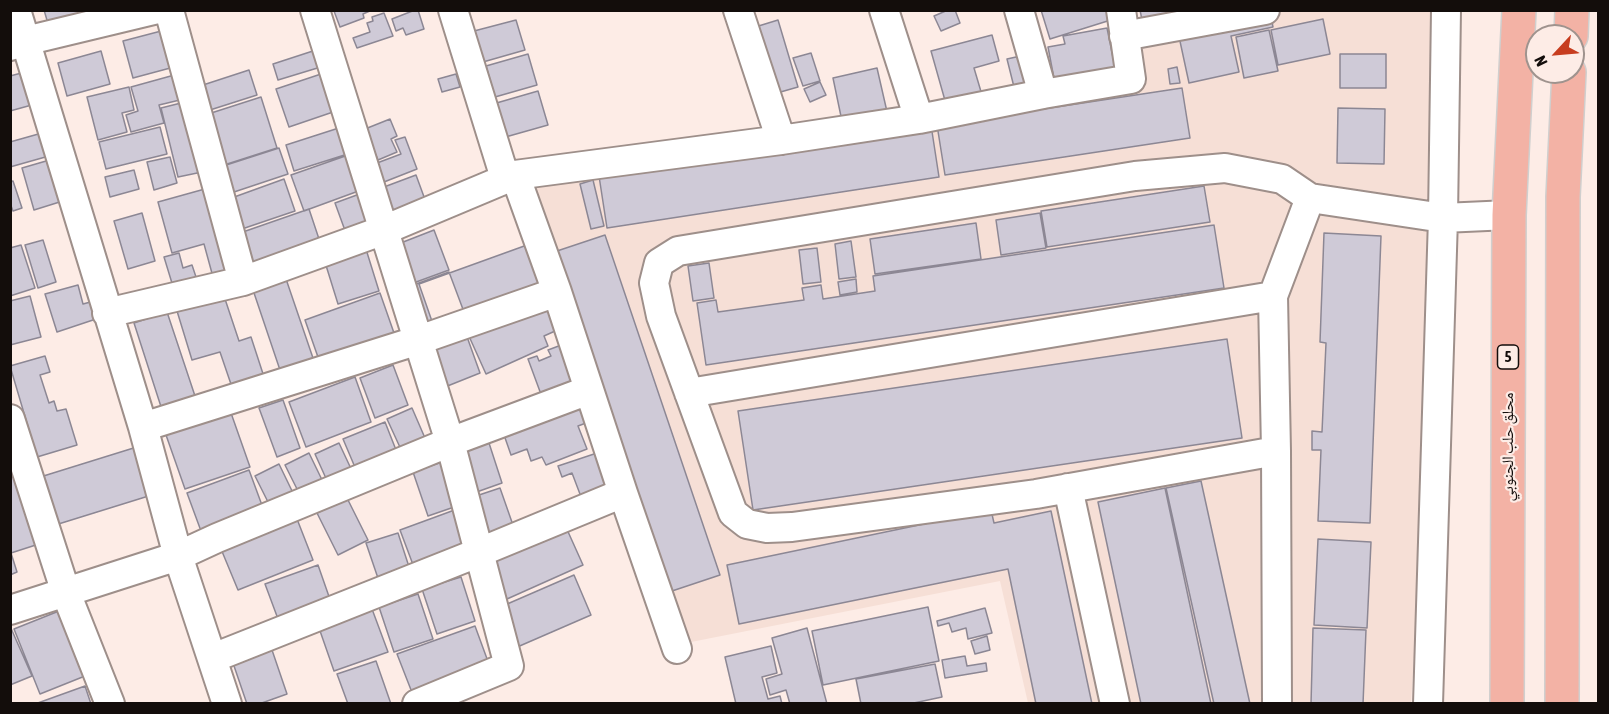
<!DOCTYPE html>
<html>
<head>
<meta charset="utf-8">
<style>
	body { margin:0 }
	#map { position:relative; width:1609px; height:714px; overflow:hidden; background:#fdece6; font-family:"Asap Condensed",sans-serif }
	canvas { display:block }
	.frame { position:absolute; inset:0; border:12px solid #130d0b; pointer-events:none }
	.north { position:absolute; left:1525px; top:24px; width:60px; height:60px; box-sizing:border-box; background:#fdece6; border:2px solid #9f938e; border-radius:50%; rotate:244deg; font-size:16px; font-weight:700; line-height:24px; text-align:center; color:#130d0b }
	.north::after { content:''; display:block; margin:auto; width:21px; height:27px; background:#c73d1f; clip-path:polygon(50% 0,100% 100%,50% 72%,0 100%) }
</style>
</head>
<body>
<div id="map">
<canvas width="1609" height="714"></canvas>
<div class="frame"></div>
<div class="north">N</div>
</div>
<script>
const ctx = document.querySelector('canvas').getContext('2d');
ctx.lineJoin = 'round';
function paint(path, color) { ctx.fillStyle = color; ctx.fill(path, 'evenodd'); }
const shape = rows => new Path2D(rows.map(r => 'M' + r).join(''));
function stroke(path, color, width, dash) { ctx.strokeStyle = color; ctx.lineWidth = width; ctx.lineCap = dash ? 'butt' : 'round'; ctx.setLineDash(dash || []); ctx.stroke(path); }
function label(font, color, halo, rows, align = 'center') {
  ctx.font = font + ' "Asap Condensed","Noto Naskh Arabic",sans-serif'; ctx.lineWidth = 4.5; ctx.setLineDash([]); ctx.textBaseline = 'middle'; ctx.strokeStyle = halo; ctx.fillStyle = color; for (const [text, x, y, turn = 0] of rows) {
    ctx.save(); ctx.translate(x, y); ctx.rotate((+turn || 0) * Math.PI / 180); ctx.textAlign = isNaN(turn) ? turn : align; if (halo) ctx.strokeText(text, 0, 0); ctx.fillText(text, 0, 0); ctx.restore();
  }
}
const built = shape([
	[1284,11,1456,11,1411,703,1028,703,1000,581,686,643,526,188,1141,85,1139,46]
]);
const building = shape([
	[44,10,96,10,49,27,44,10],
	[336,10,372,10,363,14,364,18,340,27,334,11,336,10],
	[415,10,418,10,424,29,406,35,403,28,396,31,392,19,415,10],
	[948,10,955,10,960,23,941,31,934,16,948,10],
	[1041,10,1111,10,1114,19,1050,39,1041,10],
	[1140,10,1196,10,1142,20,1140,10],
	[384,13,393,36,357,48,353,38,370,32,367,23,373,21,372,17,384,13],
	[1270,13,1273,27,1231,36,1239,72,1189,83,1178,32,1270,13],
	[1323,19,1330,54,1278,65,1271,30,1323,19],
	[516,20,525,50,483,62,474,31,516,20],
	[778,20,798,87,777,93,752,28,778,20],
	[1107,28,1117,77,1056,89,1048,47,1065,44,1063,36,1107,28],
	[165,30,174,67,133,78,123,41,165,30],
	[1269,30,1278,71,1244,78,1236,37,1269,30],
	[992,35,999,61,974,68,982,95,946,104,931,51,992,35],
	[319,49,324,66,278,80,273,64,319,49],
	[101,51,110,84,67,96,58,63,101,51],
	[811,53,820,81,803,86,793,58,811,53],
	[528,54,537,85,495,97,486,66,528,54],
	[1340,54,1386,54,1386,88,1340,88,1340,54],
	[1025,55,1033,87,1015,91,1007,59,1025,55],
	[1177,67,1180,83,1170,84,1168,69,1177,67],
	[877,68,888,116,843,126,833,78,877,68],
	[249,70,257,95,210,110,203,85,249,70],
	[29,71,39,103,10,111,10,76,29,71],
	[324,73,336,111,289,127,276,89,324,73],
	[178,74,184,99,159,105,164,123,131,132,126,115,138,111,131,87,178,74],
	[456,74,460,87,442,92,438,79,456,74],
	[820,82,826,95,810,102,804,89,820,82],
	[129,87,134,110,122,113,127,132,98,140,87,97,129,87],
	[1182,88,1190,138,945,175,937,125,1182,88],
	[538,91,548,125,502,138,493,104,538,91],
	[261,97,277,148,221,166,205,115,261,97],
	[185,102,202,172,178,177,161,108,185,102],
	[1338,108,1385,109,1384,164,1337,163,1338,108],
	[390,119,397,136,391,139,397,152,378,160,365,129,390,119],
	[931,125,939,177,607,228,599,176,931,125],
	[345,126,354,152,294,171,286,145,345,126],
	[160,127,167,154,106,169,99,142,160,127],
	[49,131,56,154,10,167,10,142,49,131],
	[405,137,417,169,384,182,377,163,401,154,395,140,405,137],
	[279,148,288,174,228,194,220,167,279,148],
	[351,154,364,189,304,211,291,175,351,154],
	[170,157,177,183,154,190,147,162,170,157],
	[53,159,66,200,34,210,22,168,53,159],
	[134,170,139,189,110,197,105,177,134,170],
	[416,175,427,205,387,220,376,190,416,175],
	[284,179,295,211,236,231,226,200,284,179],
	[593,180,604,226,591,229,580,184,593,180],
	[13,181,22,208,13,211,10,203,10,182,13,181],
	[1204,186,1210,222,1047,247,1041,211,1204,186],
	[212,187,234,271,213,277,204,244,172,253,158,202,212,187],
	[365,192,376,225,347,236,335,203,365,192],
	[309,209,321,245,252,269,240,233,309,209],
	[142,213,155,261,128,269,114,221,142,213],
	[1040,213,1046,248,1001,255,996,220,1040,213],
	[976,223,981,259,875,274,870,239,976,223],
	[1214,225,1224,288,706,365,697,303,716,300,718,312,804,300,802,288,821,285,823,299,875,291,873,276,1214,225],
	[434,230,449,270,408,285,393,246,434,230],
	[1324,233,1381,236,1370,523,1318,521,1321,450,1312,450,1312,431,1322,432,1326,343,1320,342,1324,233],
	[605,235,720,575,669,592,554,252,605,235],
	[43,240,56,282,38,288,25,245,43,240],
	[851,241,856,277,839,279,835,244,851,241],
	[21,245,35,288,10,296,10,248,21,245],
	[527,245,543,287,434,327,419,284,527,245],
	[365,246,379,291,338,304,324,259,365,246],
	[817,248,821,282,803,284,799,250,817,248],
	[179,253,183,268,192,265,199,286,175,293,164,257,179,253],
	[709,263,714,298,693,301,688,266,709,263],
	[449,272,464,312,423,327,408,287,449,272],
	[285,276,314,361,281,373,252,287,285,276],
	[856,279,857,292,840,295,838,282,856,279],
	[78,285,83,304,94,301,99,318,57,332,45,294,78,285],
	[380,293,394,333,319,360,305,320,380,293],
	[30,296,41,337,10,345,10,301,30,296],
	[224,296,239,341,251,337,266,383,234,393,220,352,192,360,177,311,224,296],
	[550,297,564,327,544,336,548,346,486,374,468,334,550,297],
	[167,312,198,405,164,416,134,323,167,312],
	[466,334,480,373,440,389,425,349,466,334],
	[1227,339,1242,438,753,510,738,411,1227,339],
	[564,344,579,384,542,397,528,359,537,356,539,361,551,356,548,350,564,344],
	[45,356,50,372,40,375,49,403,54,401,57,411,66,409,77,445,37,457,10,366,45,356],
	[393,365,408,405,375,418,360,378,393,365],
	[355,377,371,422,306,447,289,402,355,377],
	[283,400,300,448,277,457,259,408,283,400],
	[587,400,594,420,578,426,587,449,546,465,542,457,531,461,527,449,511,455,503,432,587,400],
	[412,408,428,445,404,456,387,419,412,408],
	[231,413,250,467,185,489,166,435,231,413],
	[385,422,398,455,357,472,343,439,385,422],
	[339,443,353,473,329,485,315,454,339,443],
	[489,443,502,483,471,494,457,454,489,443],
	[140,446,155,494,52,526,37,478,140,446],
	[600,452,613,492,583,502,572,473,562,477,558,466,600,452],
	[309,453,324,484,300,495,285,465,309,453],
	[445,461,460,505,428,516,413,472,445,461],
	[10,463,42,543,11,553,17,572,10,575,10,463],
	[279,464,294,495,270,506,255,476,279,464],
	[249,470,263,508,201,531,187,493,249,470],
	[1201,481,1250,704,1214,704,1166,488,1201,481],
	[500,488,514,528,483,538,470,498,500,488],
	[1165,488,1211,704,1141,704,1098,502,1165,488],
	[347,498,368,540,338,555,317,513,347,498],
	[460,508,475,548,415,570,400,530,460,508],
	[991,510,994,523,1051,511,1092,704,1036,704,1008,569,739,624,727,565,991,510],
	[297,519,313,560,238,590,221,549,297,519],
	[565,525,583,565,507,599,489,559,565,525],
	[398,533,412,576,381,587,366,543,398,533],
	[1318,539,1371,542,1367,628,1314,625,1318,539],
	[318,565,333,608,281,627,265,584,318,565],
	[574,575,591,615,515,648,498,608,574,575],
	[461,577,475,621,437,634,422,589,461,577],
	[418,594,433,639,394,652,379,607,418,594],
	[928,607,939,661,823,685,812,631,928,607],
	[985,608,992,633,968,639,966,628,952,632,949,623,938,626,937,621,985,608],
	[64,609,90,674,40,694,14,629,64,609],
	[372,609,388,652,334,671,319,628,372,609],
	[10,626,32,676,10,685,10,626],
	[475,626,490,667,413,695,397,654,475,626],
	[807,628,827,704,790,704,786,690,770,695,766,679,782,674,772,638,807,628],
	[1313,628,1366,630,1363,704,1311,704,1313,628],
	[987,636,990,650,975,654,971,641,987,636],
	[771,646,777,673,762,677,768,699,780,696,782,704,736,704,725,657,771,646],
	[272,650,287,694,259,704,247,704,233,663,272,650],
	[965,656,967,666,986,663,987,671,945,678,942,660,965,656],
	[376,661,391,704,348,704,337,674,376,661],
	[935,664,942,697,909,704,861,704,856,679,935,664],
	[85,686,91,704,35,704,85,686]
]);
const minor = shape([
	[16,10,143,427,178,556,227,704],
	[169,10,243,281],
	[315,10,450,442,509,666,417,704],
	[453,10,505,178],
	[738,10,781,140],
	[884,10,919,119],
	[1019,10,1043,94],
	[1124,36,1265,10],
	[10,46,25,41,154,10],
	[515,175,557,292,623,493,677,649],
	[107,313,243,281,384,230,515,175,781,140,919,119,1043,94,1131,79,1121,10],
	[689,393,1273,296],
	[10,419,66,593,110,704],
	[143,427,419,340,557,292],
	[1276,451,1036,494,792,527,767,528,747,524,733,513,661,316,654,283,659,263,678,251,1135,176,1225,168,1282,179,1310,198,1443,218,1509,215],
	[1068,488,1115,704],
	[10,610,178,556,217,538,450,442,589,390],
	[213,658,480,552,623,493],
	[1277,704,1276,451,1273,296,1310,198],
	[1428,704,1443,218,1446,10]
]);
const highway = shape([
	[1571,36,1572,10],
	[1507,704,1509,215,1519,10],
	[1562,704,1563,197,1569,72]
]);
const shields = [
	[1508,357,21]
];
const shieldNames = [
	["5",1508,357]
];
const streetNames = [
	["محلق حلب الجنوبي",1508,447,-90]
];
paint(built, '#f6dfd6');
paint(building, '#cfcad7');
stroke(building, '#8c8794', 1.5);
stroke(minor, '#9e8f8a', 32);
stroke(highway, '#d0cfce', 36);
stroke(minor, '#fff', 28);
stroke(highway, '#f3b2a5', 33);
for (const [x, y, w] of shields) { const box = new Path2D(); box.roundRect(x - w / 2, y - 12, w, 24, 4.5); ctx.fillStyle = '#fdece6'; ctx.fill(box); stroke(box, '#130d0b', 1.5); }
label('bold 15px', '#130d0b', null, shieldNames);
label('16px', '#130d0b', '#fdece6', streetNames);
</script>
</body>
</html>
